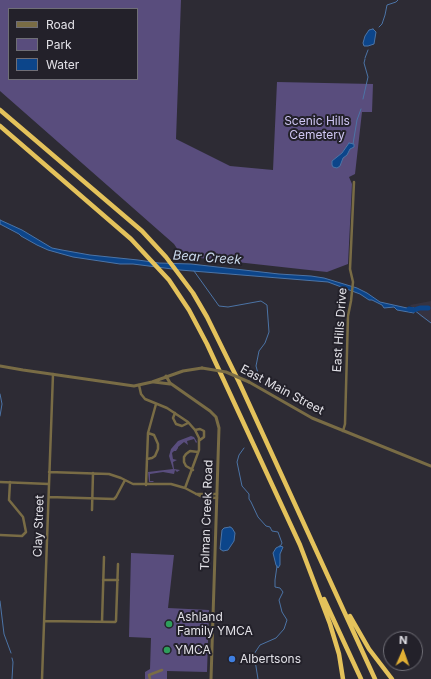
<!DOCTYPE html>
<html>
<head>
<meta charset="utf-8">
<style>
	body { margin:0 }
	#map { position:relative; width:431px; height:679px; overflow:hidden; background:#2d2b34; font-family:Inter,sans-serif }
	canvas { display:block }
	.legend { position:absolute; left:8px; top:8px; width:130px; height:72px; box-sizing:border-box; background:#23212a; border:1px solid #6f6e76; margin:0; padding:5px 7px; list-style:none; font-size:12px; color:#e2e1e7 }
	.legend li { display:flex; align-items:center; gap:8px; height:20px }
	.legend b { width:20px; border:1px solid #6f6e76 }
	.north { position:absolute; left:383px; top:631px; width:40px; height:40px; box-sizing:border-box; background:#23212a; border:1px solid #6f6e76; border-radius:50%; rotate:2deg; font-size:11px; font-weight:700; line-height:16px; text-align:center; color:#e2e1e7 }
	.north::after { content:''; display:block; margin:auto; width:14px; height:18px; background:#e1af34; clip-path:polygon(50% 0,100% 100%,50% 72%,0 100%) }
</style>
</head>
<body>
<div id="map">
<canvas width="431" height="679"></canvas>
<ul class="legend">
<li><b style="height:5px;background:#796c45"></b>Road</li>
<li><b style="height:11px;background:#594d7d"></b>Park</li>
<li><b style="height:11px;background:#0c458a"></b>Water</li>
</ul>
<div class="north">N</div>
</div>
<script>
const ctx = document.querySelector('canvas').getContext('2d');
ctx.lineJoin = 'round';
function paint(path, color) { ctx.fillStyle = color; ctx.fill(path, 'evenodd'); }
const shape = rows => new Path2D(rows.map(r => 'M' + r).join(''));
function stroke(path, color, width, dash) { ctx.strokeStyle = color; ctx.lineWidth = width; ctx.lineCap = dash ? 'butt' : 'round'; ctx.setLineDash(dash || []); ctx.stroke(path); }
function label(font, color, halo, rows, align = 'center') {
  ctx.font = font + ' Inter,sans-serif'; ctx.lineWidth = 4; ctx.setLineDash([]); ctx.textBaseline = 'middle'; ctx.strokeStyle = halo; ctx.fillStyle = color; for (const [text, x, y, turn = 0] of rows) {
    ctx.save(); ctx.translate(x, y); ctx.rotate((+turn || 0) * Math.PI / 180); ctx.textAlign = isNaN(turn) ? turn : align; if (halo) ctx.strokeText(text, 0, 0); ctx.fillText(text, 0, 0); ctx.restore();
  }
}
const built = shape([
	[431,301,431,323,421,317,410,305]
]);
const green = shape([
	[0,0,181,0,176,139,230,166,273,170,277,82,373,84,372,112,362,112,355,174,349,177,352,184,348,264,327,272,182,256,174,244,0,91],
	[9,9,137,9,137,79,9,79],
	[191,436,194,437,197,442,196,443,194,439,187,441,188,445,184,442,178,447,178,448,176,451,174,451,172,453,173,459,177,460,173,462,174,469,180,470,177,472,175,470,174,474,163,472,150,474,150,481,153,481,154,482,149,482,148,472,173,469,169,456,171,449,178,441],
	[131,553,174,555,168,608,209,610,207,672,167,671,167,679,145,679,145,672,150,669,151,638,129,637]
]);
const water = shape([
	[373,29,376,32,374,44,368,46,364,46,363,43,365,36,369,30,373,29],
	[349,143,354,144,354,147,350,149,347,155,343,158,340,166,337,168,333,167,332,165,332,161,342,153,349,143],
	[0,220,22,230,52,248,62,250,90,255,138,260,159,263,191,264,279,274,311,276,324,278,357,288,367,293,380,302,407,308,414,308,414,313,397,310,394,307,384,308,382,305,372,300,369,300,360,294,328,282,180,270,133,264,120,264,73,257,48,250,37,245,21,236,19,234,0,224,0,220],
	[230,527,232,528,235,533,234,541,228,550,223,551,220,549,222,530,224,528,230,527],
	[280,546,283,547,280,554,280,565,278,568,276,565,273,553,276,548,280,546]
]);
const stream = shape([
	[379,27,382,24,385,15,387,5,396,2,398,0],
	[365,58,368,50],
	[363,99,368,77,364,63,365,59],
	[353,144,357,120,361,109],
	[194,271,219,306,228,307,261,301,267,305,269,332,265,343,259,351,256,366,259,377],
	[414,310,431,323],
	[0,394,2,404,0,416],
	[244,448,239,455,237,462,242,486,249,494,249,499,251,502,258,517,266,526,270,527,272,531,278,532,282,543,280,547],
	[0,601,4,634,11,653],
	[12,679,13,662,12,658],
	[258,679,254,654,260,645,276,638,284,629,287,620,282,612,279,600,283,592,280,588,275,587,275,580,277,566]
]);
const river = shape([
	[409,309,414,310,420,308,428,308]
]);
const minor = shape([
	[139,385,141,394,145,399,167,408,188,422,195,430,199,438,199,450,185,488],
	[175,413,173,418,176,424,182,426,188,423],
	[195,430,200,429,204,431,204,437,200,440],
	[343,431,345,424,348,316,351,301,353,282,350,269,354,182],
	[147,459,152,458,155,456,158,449,158,444,154,435,148,433],
	[193,470,186,466,184,462,184,457,186,454,190,451,198,452],
	[49,472,109,474,121,478,133,484,171,484,185,488,202,497,217,498],
	[0,482,49,484],
	[146,485,148,433,156,404],
	[196,494,217,494],
	[49,497,114,499,116,497,125,480],
	[92,510,93,473],
	[0,535,22,536,26,532,23,517,9,500,10,482],
	[103,580,118,580],
	[45,621,115,622,116,621,118,564],
	[102,622,104,557],
	[42,679,53,374],
	[150,679,149,675,162,670]
]);
const tertiary = shape([
	[0,366,23,370,134,386,152,382,183,371,202,368],
	[166,376,170,383,210,411,216,417,219,428,211,679],
	[154,382,170,384],
	[249,382,312,418,431,466]
]);
const motorway = shape([
	[0,110,142,231,166,257,193,293,207,317,239,382,375,679],
	[0,126,131,239,169,280,189,310,207,344,300,545,330,624,339,654,343,679],
	[324,599,361,679],
	[350,616,369,649,392,679]
]);
const tertiaryBridge = shape([
	[202,368,226,372,249,382]
]);
const markers = [
	[169,624,4,"#2e9e5b"],
	[167,650,4,"#2e9e5b"],
	[232,659,4,"#3f7fe0"]
];
const parkNames = [
	["Scenic Hills",317,121],
	["Cemetery",317,135]
];
const streetNames = [
	["East Hills Drive",340,330,-86],
	["East Main Street",282,390,28],
	["Tolman Creek Road",207,515,-88],
	["Clay Street",39,526,-88]
];
const poiNames = [
	["Ashland",177,617],
	["Family YMCA",177,631],
	["YMCA",175,650],
	["Albertsons",240,659]
];
const waterNames = [
	["Bear Creek",207,258,4]
];
paint(built, '#363341');
paint(green, '#594d7d');
paint(water, '#0c458a');
stroke(water, '#4c74a6', 1);
stroke(stream, '#4c74a6', 1);
stroke(river, '#0c458a', 5);
stroke(minor, '#796c45', 2.5);
stroke(tertiary, '#796c45', 3);
stroke(motorway, '#e4c25b', 4.5);
stroke(tertiaryBridge, '#796c45', 3);
for (const [x, y, r, color] of markers) { const dot = new Path2D(); dot.arc(x, y, r, 0, 2 * Math.PI); ctx.fillStyle = color; ctx.fill(dot); stroke(dot, '#23212a', 1.5); }
label('12px', '#cfc6f3', '#23212a', parkNames);
label('12px', '#e2e1e7', '#23212a', streetNames);
label('12px', '#e2e1e7', '#23212a', poiNames, 'left');
label('italic 13px', '#c8d7ea', '#23212a', waterNames);
</script>
</body>
</html>
